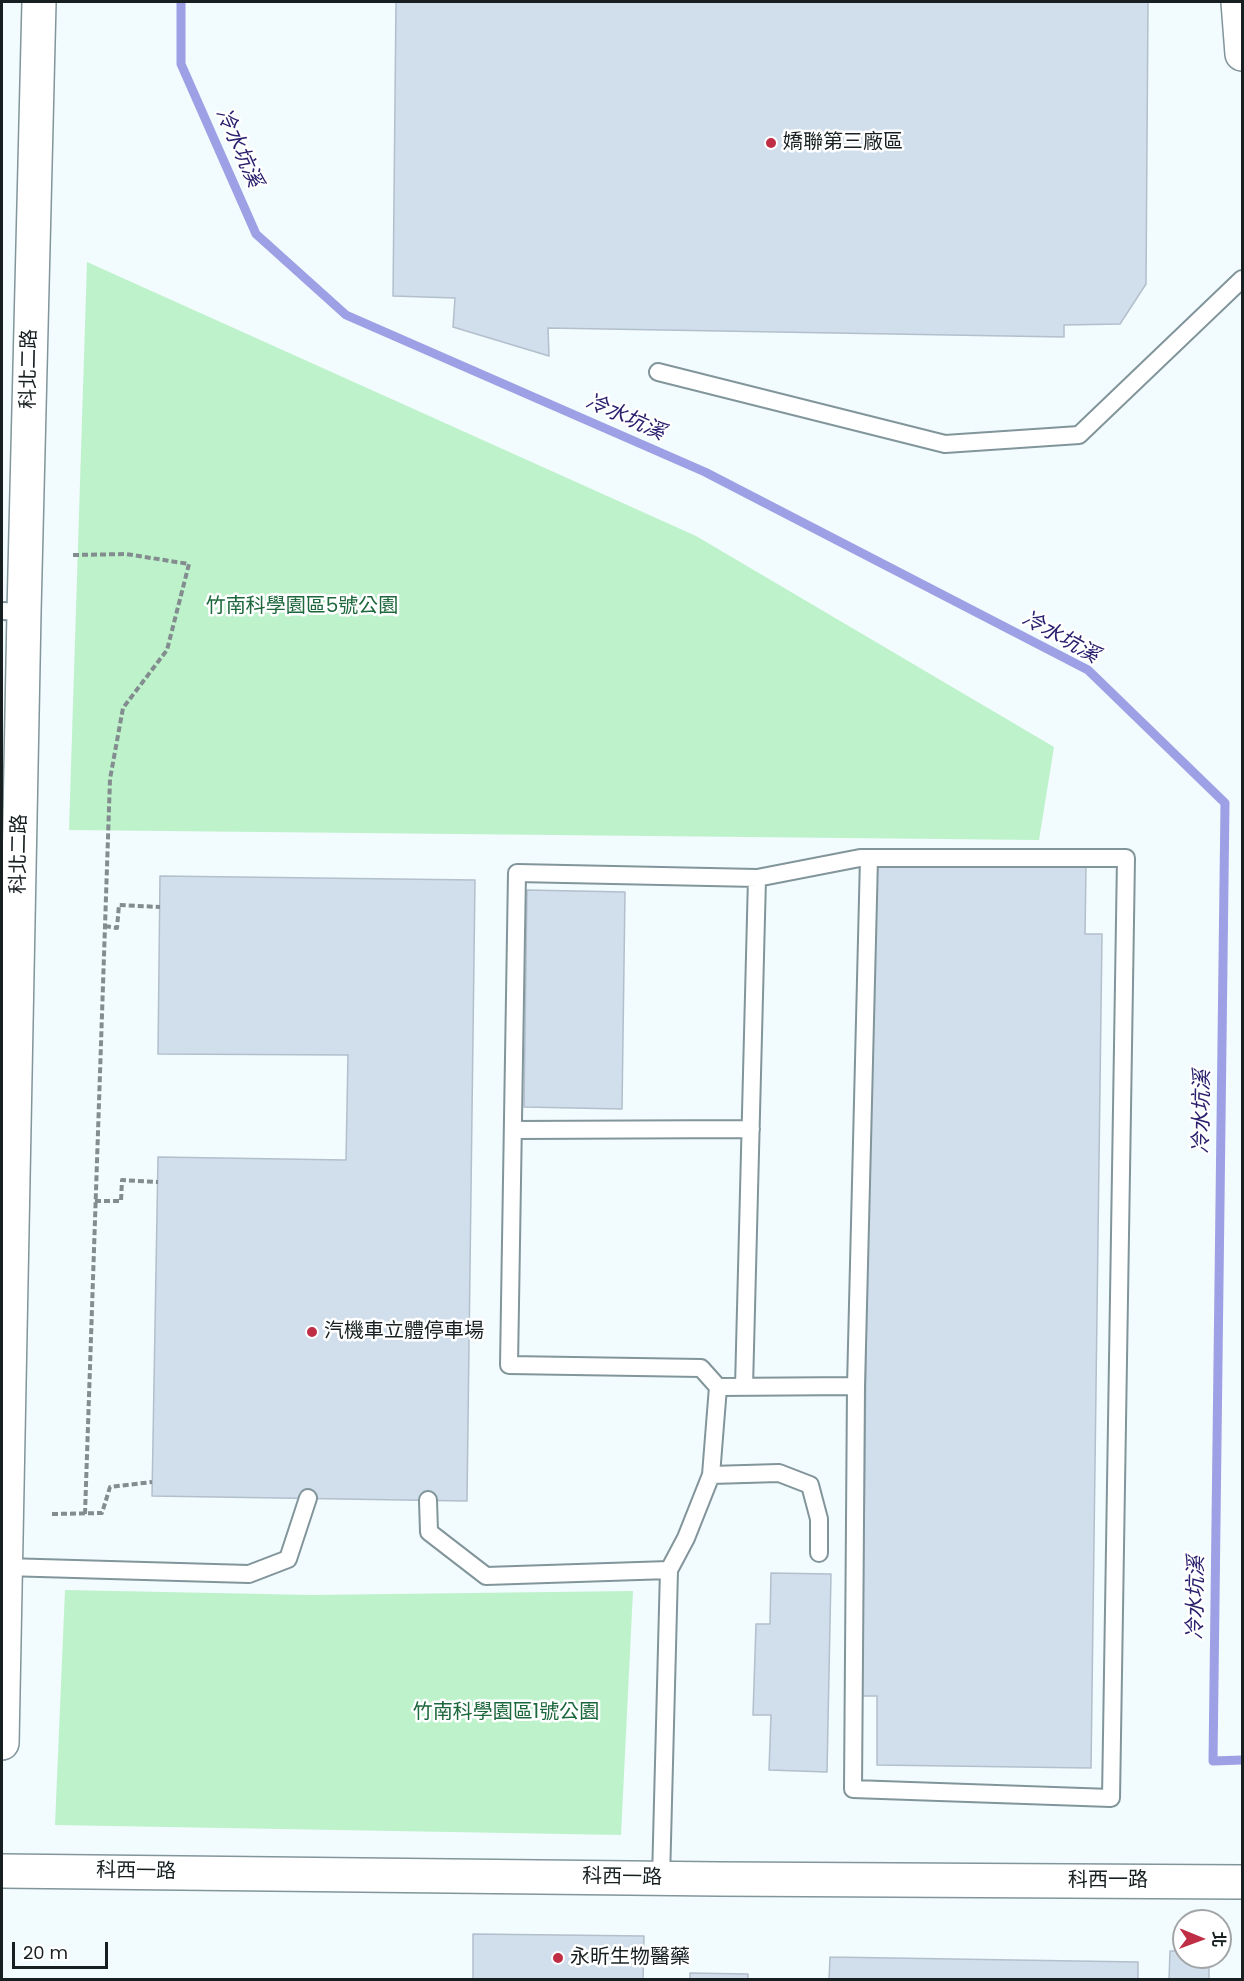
<!DOCTYPE html>
<html>
<head>
<meta charset="utf-8">
<style>
	body { margin:0 }
	#map { position:relative; width:1244px; height:1981px; overflow:hidden; background:#f2fbfd; font-family:Poppins,"Noto Sans TC",sans-serif }
	canvas { display:block }
	.frame { position:absolute; inset:0; border:3px solid #171f21; pointer-events:none }
	.north { position:absolute; left:1172px; top:1909px; width:60px; height:60px; box-sizing:border-box; background:#fff; border:2px solid #a2a5a6; border-radius:50%; rotate:91deg; font-size:16px; font-weight:700; line-height:24px; text-align:center; color:#171f21 }
	.north::after { content:''; display:block; margin:auto; width:21px; height:27px; background:#bf2e44; clip-path:polygon(50% 0,100% 100%,50% 72%,0 100%) }
	.scale { position:absolute; left:12px; top:1942px; width:96px; height:27px; box-sizing:border-box; border:3px solid #171f21; border-top:0; padding-left:8px; font-size:18px; line-height:21px; white-space:nowrap; color:#171f21; -webkit-text-stroke:4px #fff; paint-order:stroke }
</style>
</head>
<body>
<div id="map">
<canvas width="1244" height="1981"></canvas>
<div class="frame"></div>
<div class="north">北</div>
<div class="scale">20 m</div>
</div>
<script>
const ctx = document.querySelector('canvas').getContext('2d');
ctx.lineJoin = 'round';
function paint(path, color) { ctx.fillStyle = color; ctx.fill(path, 'evenodd'); }
const shape = rows => new Path2D(rows.map(r => 'M' + r).join(''));
function stroke(path, color, width, dash) { ctx.strokeStyle = color; ctx.lineWidth = width; ctx.lineCap = dash ? 'butt' : 'round'; ctx.setLineDash(dash || []); ctx.stroke(path); }
function label(font, color, halo, rows, align = 'center') {
  ctx.font = font + ' Poppins,"Noto Sans TC",sans-serif'; ctx.lineWidth = 5; ctx.setLineDash([]); ctx.textBaseline = 'middle'; ctx.strokeStyle = halo; ctx.fillStyle = color; for (const [text, x, y, turn = 0] of rows) {
    ctx.save(); ctx.translate(x, y); ctx.rotate((+turn || 0) * Math.PI / 180); ctx.textAlign = isNaN(turn) ? turn : align; if (halo) ctx.strokeText(text, 0, 0); ctx.fillText(text, 0, 0); ctx.restore();
  }
}
const green = shape([
	[87,262,696,536,1054,747,1039,840,69,830],
	[65,1590,312,1595,633,1591,621,1835,55,1825]
]);
const stream = shape([
	[181,2,181,64,256,234,346,315,705,472,1088,670,1225,803,1213,1761,1242,1760]
]);
const building = shape([
	[396,2,1148,2,1146,284,1120,324,1064,325,1064,337,548,328,549,356,453,327,455,298,393,296,396,2],
	[872,862,1086,865,1085,934,1102,934,1091,1768,877,1765,877,1696,862,1696,872,862],
	[160,876,475,880,467,1501,152,1496,158,1157,346,1160,348,1055,158,1054,160,876],
	[527,890,625,892,622,1109,524,1107,527,890],
	[771,1573,831,1574,827,1772,769,1770,771,1715,753,1715,756,1624,770,1624,771,1573],
	[473,1934,644,1936,643,1980,473,1980,473,1934],
	[1170,1951,1184,1951,1184,1957,1209,1957,1209,1980,1169,1980,1170,1951],
	[830,1957,1138,1962,1138,1980,829,1980,830,1957],
	[690,1973,748,1974,748,1980,690,1980,690,1973]
]);
const path = shape([
	[73,555,126,554,189,564,167,650,123,708,110,779,85,1514],
	[105,926,117,928,119,905,160,907],
	[95,1201,121,1201,122,1180,158,1182],
	[52,1514,102,1513,110,1487,152,1482]
]);
const service = shape([
	[658,372,945,444,1079,435,1242,279],
	[2,611,24,612],
	[514,1130,751,1129],
	[856,1386,869,858],
	[718,1387,701,1368,509,1365,517,873,757,878,744,1387],
	[711,1475,779,1473,810,1485,819,1519,819,1553],
	[428,1500,429,1532,486,1576,669,1570],
	[5,1567,249,1574,288,1559,308,1498],
	[661,1879,669,1570,686,1538,711,1475,718,1387,856,1386,853,1789,1111,1798,1126,858,860,858,757,878]
]);
const minor = shape([
	[1238,2,1242,54],
	[2,1743,24,612,39,2],
	[2,1871,719,1879,1242,1882]
]);
const markers = [
	[771,143,6,"#bf2e44"],
	[312,1332,6,"#bf2e44"],
	[558,1958,6,"#bf2e44"]
];
const poiNames = [
	["嬌聯第三廠區",783,143],
	["汽機車立體停車場",324,1332],
	["永昕生物醫藥",570,1958]
];
const streetNames = [
	["科北二路",30,369,-89],
	["科北二路",20,854,-89],
	["科西一路",136,1872,1],
	["科西一路",622,1878,1],
	["科西一路",1108,1881]
];
const parkNames = [
	["竹南科學園區5號公園",302,607],
	["竹南科學園區1號公園",506,1713]
];
const waterNames = [
	["冷水坑溪",238,148,66],
	["冷水坑溪",625,418,24],
	["冷水坑溪",1060,638,29],
	["冷水坑溪",1203,1112,-89],
	["冷水坑溪",1197,1598,-89]
];
paint(green, '#bdf2cb');
stroke(stream, '#9da0e4', 9);
paint(building, '#d1deec');
stroke(building, '#b2bfcc', 1.5);
stroke(service, '#81959b', 20);
stroke(minor, '#81959b', 36);
stroke(path, '#838c8e', 4, [6, 3]);
stroke(service, '#fff', 16);
stroke(minor, '#fff', 33);
for (const [x, y, r, color] of markers) { const dot = new Path2D(); dot.arc(x, y, r, 0, 2 * Math.PI); ctx.fillStyle = color; ctx.fill(dot); stroke(dot, '#fff', 2); }
label('20px', '#171f21', '#fff', poiNames, 'left');
label('20px', '#171f21', '#fff', streetNames);
label('20px', '#1c673b', '#fff', parkNames);
label('italic 21px', '#2a206e', '#fff', waterNames);
</script>
</body>
</html>
